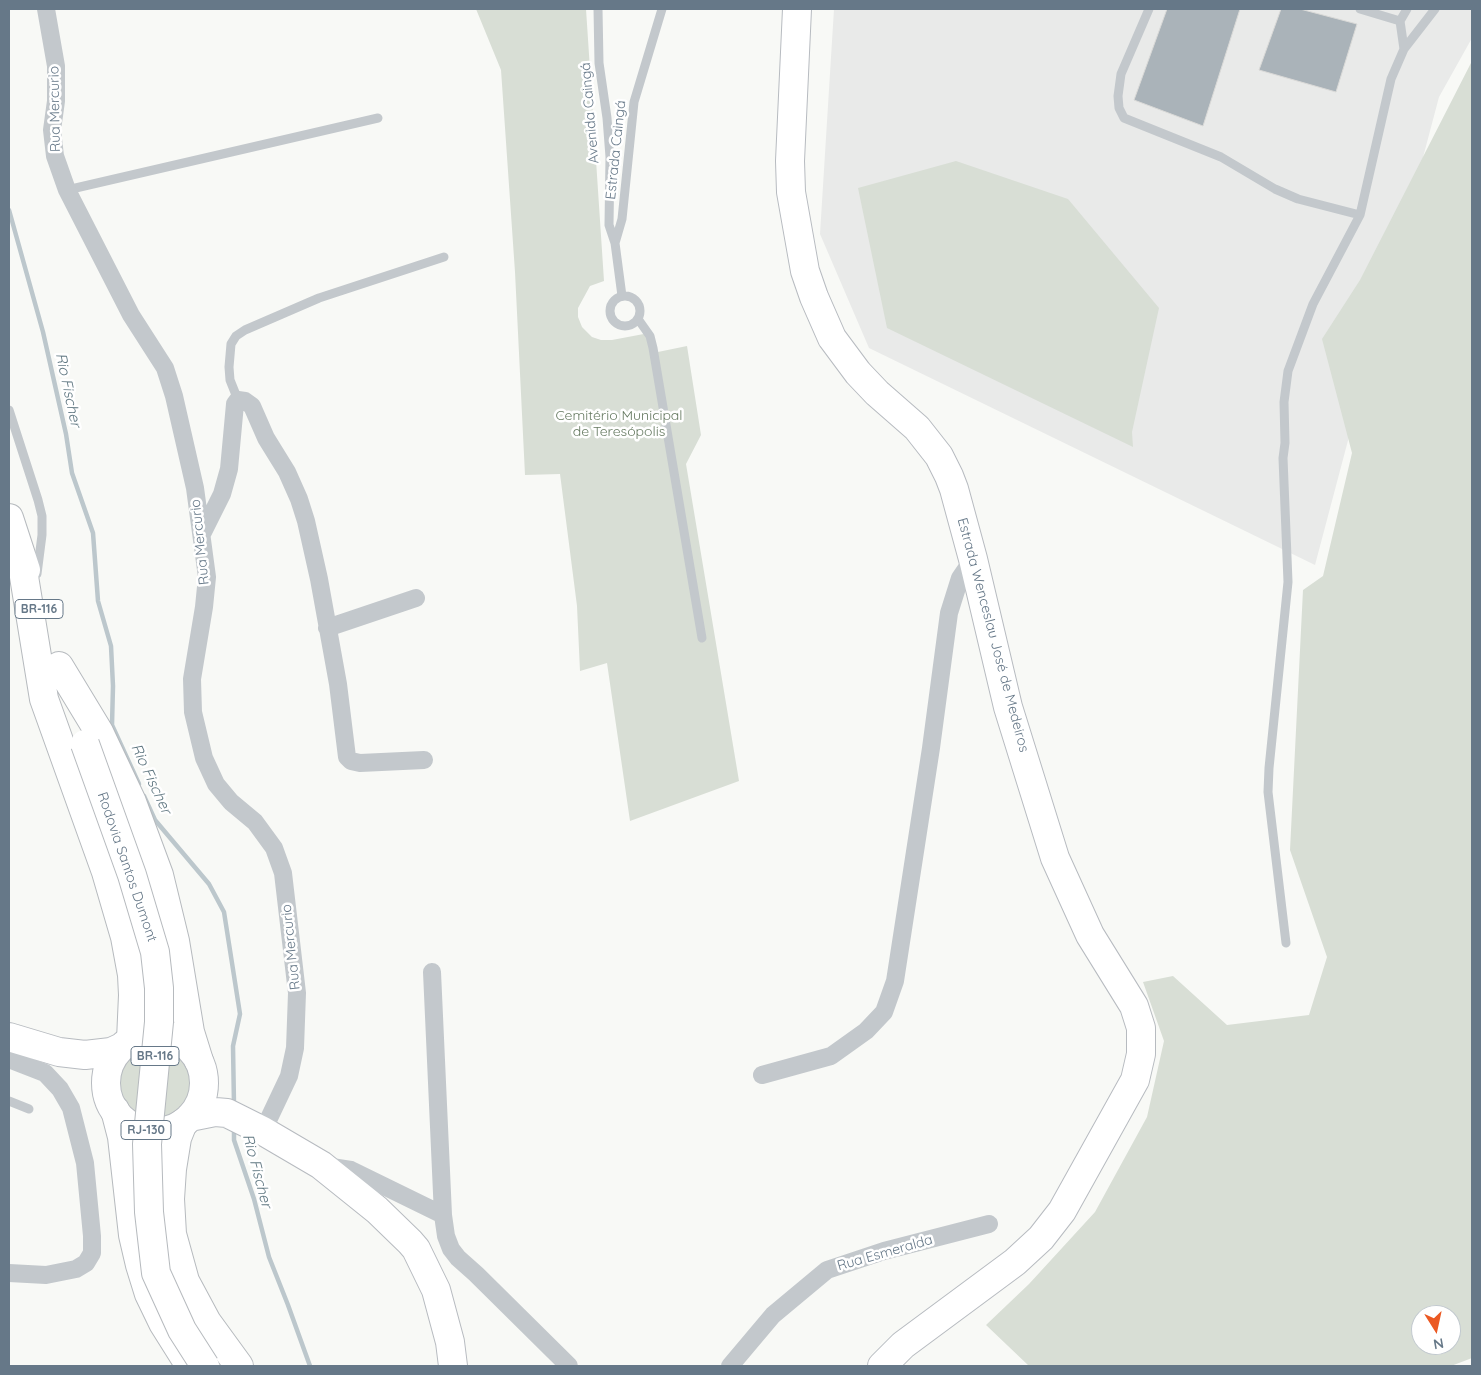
<!DOCTYPE html>
<html>
<head>
<meta charset="utf-8">
<style>
	body { margin:0 }
	#map { position:relative; width:1481px; height:1375px; overflow:hidden; background:#f8f9f6; font-family:Quicksand,sans-serif }
	canvas { display:block }
	.frame { position:absolute; inset:0; border:10px solid #667888; pointer-events:none }
	.north { position:absolute; left:1411px; top:1305px; width:50px; height:50px; box-sizing:border-box; background:#fff; border:1px solid #c2c9cf; border-radius:50%; rotate:170deg; font-size:14px; font-weight:700; line-height:20px; text-align:center; color:#667888 }
	.north::after { content:''; display:block; margin:auto; width:18px; height:22px; background:#eb5923; clip-path:polygon(50% 0,100% 100%,50% 72%,0 100%) }
</style>
</head>
<body>
<div id="map">
<canvas width="1481" height="1375"></canvas>
<div class="frame"></div>
<div class="north">N</div>
</div>
<script>
const ctx = document.querySelector('canvas').getContext('2d');
ctx.lineJoin = 'round';
function paint(path, color) { ctx.fillStyle = color; ctx.fill(path, 'evenodd'); }
const shape = rows => new Path2D(rows.map(r => 'M' + r).join(''));
function stroke(path, color, width, dash) { ctx.strokeStyle = color; ctx.lineWidth = width; ctx.lineCap = dash ? 'butt' : 'round'; ctx.setLineDash(dash || []); ctx.stroke(path); }
function label(font, color, halo, rows, align = 'center') {
  ctx.font = font + ' Quicksand,sans-serif'; ctx.lineWidth = 5; ctx.setLineDash([]); ctx.textBaseline = 'middle'; ctx.strokeStyle = halo; ctx.fillStyle = color; for (const [text, x, y, turn = 0] of rows) {
    ctx.save(); ctx.translate(x, y); ctx.rotate((+turn || 0) * Math.PI / 180); ctx.textAlign = isNaN(turn) ? turn : align; if (halo) ctx.strokeText(text, 0, 0); ctx.fillText(text, 0, 0); ctx.restore();
  }
}
const built = shape([
	[834,9,1472,9,1472,38,1439,97,1315,565,869,348,820,234]
]);
const green = shape([
	[476,9,586,9,604,281,590,286,578,308,578,317,582,327,592,337,601,340,612,340,649,333,653,353,687,346,701,435,686,464,739,781,630,821,607,663,580,671,577,606,560,474,525,475,515,272,501,70],
	[1472,61,1472,1358,1451,1366,1029,1366,986,1325,1029,1284,1095,1212,1147,1117,1164,1041,1143,982,1173,976,1227,1025,1309,1015,1327,957,1290,850,1303,590,1323,576,1352,453,1322,339,1360,280],
	[1421,1315,1451,1315,1451,1345,1421,1345],
	[956,161,1068,199,1159,308,1132,432,1133,447,887,328,858,188],
	[148,1042,141,1118,128,1111,121,1102,117,1089,117,1074,122,1060],
	[167,1043,173,1045,182,1052,191,1066,193,1089,187,1103,178,1113,172,1116,160,1119]
]);
const stream = shape([
	[9,210,43,332,66,434,72,473,93,533,98,601,111,646,113,686,112,725,139,784],
	[144,796,155,820,209,884,224,912,240,1014,233,1046,234,1105],
	[234,1126,234,1140,254,1199,269,1257,288,1305,310,1366]
]);
const building = shape([
	[1167,9,1240,9,1203,126,1134,100,1167,9],
	[1281,9,1300,9,1357,24,1336,92,1259,70,1281,9]
]);
const service = shape([
	[598,9,599,63,607,118,610,157,609,225,615,243],
	[1149,9,1121,74,1118,96,1119,108,1124,118,1221,157,1275,189,1298,199,1360,215],
	[1360,9,1400,21,1404,49],
	[1400,21,1407,9],
	[67,190,378,118],
	'610 311a15 15 0 1 1 30 0a15 15 0 1 1-30 0Z',
	[622,296,615,243,622,219,634,102,662,9],
	[638,319,650,336,653,348,702,638],
	[238,400,230,380,229,367,231,344,236,336,245,330,319,298,444,257],
	[9,410,38,500,42,516,42,535,37,574],
	[1286,943,1268,792,1269,768,1288,582,1283,458,1285,443,1284,402,1288,371,1313,304,1360,215,1391,79,1404,49,1435,9],
	[9,1101,29,1109]
]);
const minor = shape([
	[46,9,56,66,56,101,52,130,55,156,67,190,131,315,165,368,174,396,195,488,207,577,204,607,192,679,193,712,204,758,216,784,231,802,255,822,274,848,283,873,297,993,295,1048,289,1076,263,1131],
	[202,534,222,494,229,469,235,404,238,400,245,401,252,406,266,438,287,472,299,499,306,521,319,579,338,684,347,757,351,761,360,763,424,760],
	[327,628,416,598],
	[432,972,443,1215,446,1236,451,1249,458,1258,476,1274,569,1366],
	[9,1059,45,1073,60,1089,71,1108,85,1163,92,1236,92,1253,86,1263,76,1269,46,1275,9,1273],
	[762,1075,831,1056,866,1031,884,1012,895,981,931,748,949,613,960,578,973,559],
	[325,1166,351,1170,443,1215],
	[730,1366,773,1315,827,1270,884,1251,989,1224]
]);
const primary = shape([
	[797,9,790,161,791,192,805,271,814,297,832,338,858,373,877,393,917,428,939,456,949,476,954,489,973,559,1008,707,1055,858,1090,935,1134,1006,1141,1028,1141,1054,1135,1080,1062,1211,1041,1238,1015,1262,903,1345,882,1366],
	'106 1083a49 49 0 1 1 98 0a49 49 0 1 1-98 0Z',
	[9,1037,59,1052,85,1055,111,1052,124,1046],
	[190,1117,215,1112,227,1113,263,1131,321,1165,377,1210,410,1242,416,1249,436,1290,450,1342,453,1366]
]);
const trunk = shape([
	[9,518,26,570],
	[20,552,44,699,106,872,125,937,132,975,133,995,131,1040],
	[59,666,99,732,132,802,159,875,175,941,190,1032,199,1061],
	[115,1110,122,1137,133,1235,140,1265,149,1294,163,1323,185,1358],
	[183,1123,177,1138,172,1169,170,1199,172,1234,185,1281,207,1322,239,1366]
]);
const trunkBridge = shape([
	[85,744,132,875,155,952,159,988,159,1022,147,1144,149,1212,156,1273,182,1330,205,1366]
]);
const shields = [
	[39,609,48],
	[155,1056,48],
	[146,1130,50]
];
const shieldNames = [
	["BR-116",39,609],
	["BR-116",155,1056],
	["RJ-130",146,1130]
];
const streetNames = [
	["Rua Mercurio",55,109,-91],
	["Avenida Caingá",590,113,-95],
	["Estrada Caingá",616,150,-84],
	["Rua Mercurio",200,542,-96],
	["Estrada Wenceslau José de Medeiros",993,635,75],
	["Rodovia Santos Dumont",127,867,71],
	["Rua Mercurio",291,947,-96],
	["Rua Esmeralda",885,1253,-16]
];
const parkNames = [
	["Cemitério Municipal",619,416],
	["de Teresópolis",619,432]
];
const waterNames = [
	["Rio Fischer",68,390,78],
	["Rio Fischer",151,779,65],
	["Rio Fischer",257,1171,75]
];
paint(built, '#e9eae9');
paint(green, '#d8ded5');
stroke(stream, '#bcc7cc', 4.5);
paint(building, '#aab3b9');
stroke(building, '#dadad8', 1);
stroke(primary, '#b7bbc0', 30);
stroke(trunk, '#b6babe', 30);
stroke(service, '#c3c8cc', 9);
stroke(minor, '#c3c8cc', 18);
stroke(primary, '#fff', 28);
stroke(trunk, '#fff', 28);
stroke(trunkBridge, '#b6babe', 30, []);
stroke(trunkBridge, '#fff', 28);
for (const [x, y, w] of shields) { const box = new Path2D(); box.roundRect(x - w / 2, y - 9.5, w, 19, 4); ctx.fillStyle = '#fff'; ctx.fill(box); stroke(box, '#667888', 1); }
label('bold 12px', '#667888', null, shieldNames);
label('14px', '#667888', '#fff', streetNames);
label('14px', '#667a61', '#fff', parkNames);
label('italic 15px', '#627983', '#fff', waterNames);
</script>
</body>
</html>
